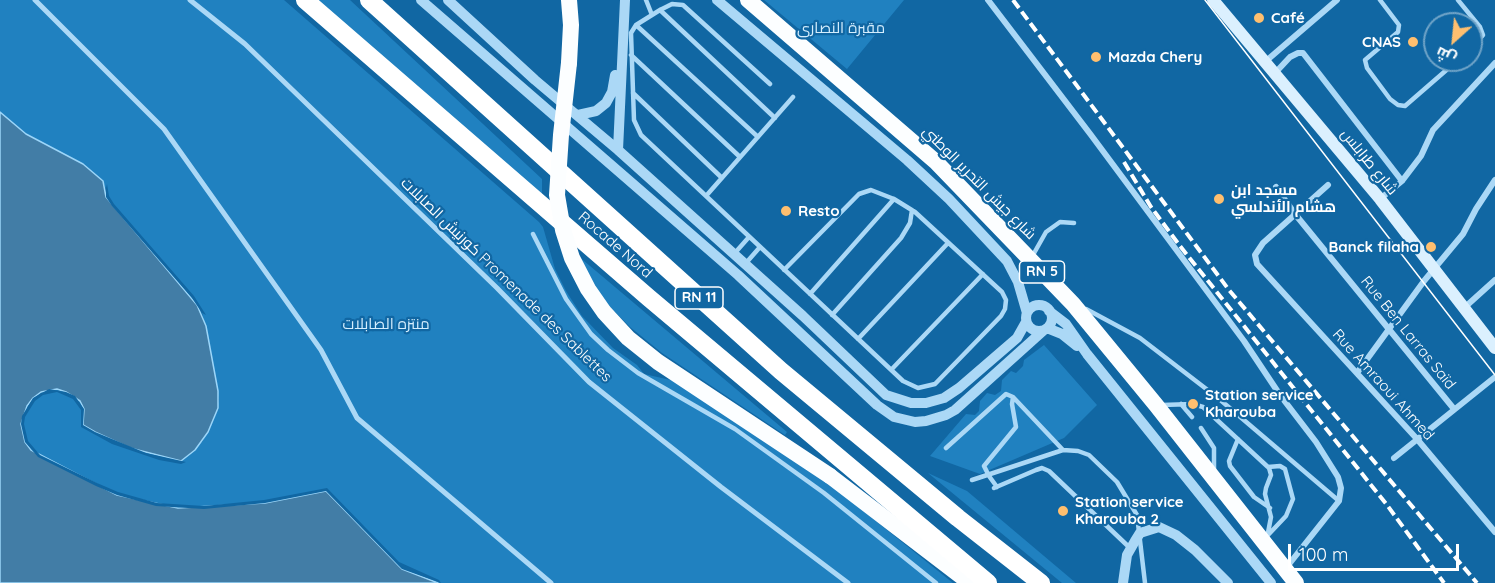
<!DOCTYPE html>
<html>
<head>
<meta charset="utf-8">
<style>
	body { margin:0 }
	#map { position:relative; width:1495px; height:583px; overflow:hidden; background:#1167a3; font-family:Quicksand,Cairo,sans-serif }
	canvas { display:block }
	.north { position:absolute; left:1423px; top:12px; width:60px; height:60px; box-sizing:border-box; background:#1167a3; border:2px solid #70a4c8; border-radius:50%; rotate:207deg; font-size:16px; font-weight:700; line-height:24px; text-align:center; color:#fff }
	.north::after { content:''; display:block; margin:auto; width:21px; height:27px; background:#ffbf6f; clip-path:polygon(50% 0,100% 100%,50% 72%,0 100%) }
	.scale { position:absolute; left:1288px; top:544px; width:171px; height:27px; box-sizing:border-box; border:3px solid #fff; border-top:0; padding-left:8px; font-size:18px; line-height:21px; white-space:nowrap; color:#fff; -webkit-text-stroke:4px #1167a3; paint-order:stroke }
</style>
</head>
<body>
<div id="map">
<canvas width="1495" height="583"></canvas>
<div class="north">ش</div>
<div class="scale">100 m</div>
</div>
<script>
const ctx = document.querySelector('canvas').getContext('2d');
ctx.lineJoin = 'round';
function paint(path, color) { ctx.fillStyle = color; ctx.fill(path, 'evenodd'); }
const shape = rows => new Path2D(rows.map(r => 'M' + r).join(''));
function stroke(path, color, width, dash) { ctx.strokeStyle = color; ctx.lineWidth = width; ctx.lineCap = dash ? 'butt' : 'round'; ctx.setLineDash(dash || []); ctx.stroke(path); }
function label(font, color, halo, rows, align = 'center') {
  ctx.font = font + ' Quicksand,Cairo,sans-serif'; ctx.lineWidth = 4.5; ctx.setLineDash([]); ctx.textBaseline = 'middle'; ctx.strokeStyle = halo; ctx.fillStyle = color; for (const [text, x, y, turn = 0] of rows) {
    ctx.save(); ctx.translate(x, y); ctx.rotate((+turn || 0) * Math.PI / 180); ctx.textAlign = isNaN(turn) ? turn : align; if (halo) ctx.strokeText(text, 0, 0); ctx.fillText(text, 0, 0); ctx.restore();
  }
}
const green = shape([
	[0,0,284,0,539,222,543,227,555,269,566,291,582,316,613,348,637,365,644,374,675,381,826,481,953,583,438,583,265,503,178,508,117,495,31,450,21,424,33,398,57,389,202,442,214,419,219,400,209,341,202,313,112,206,103,181,83,164,26,134,0,112],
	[315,0,350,0,542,179,542,198],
	[764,0,904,0,847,69],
	[577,255,787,432,785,435,662,353,630,327,608,305,590,280],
	[1044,345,1097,405,1064,438,980,474,930,456,966,414,975,415,979,411,980,401,987,393,995,395,1001,391,1002,380,1011,371,1016,373,1023,366,1024,360],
	[928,473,967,491,1076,583,1062,583]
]);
const water = shape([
	[0,112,26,134,83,164,103,181,106,197,197,305,206,326,218,391,218,408,208,432,195,450,181,461,130,448,95,432,83,425,84,409,80,401,66,392,57,389,41,392,33,398,27,406,21,424,25,442,31,450,117,495,178,508,265,503,326,491,397,564,402,569,438,583,0,583,0,112]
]);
const pier = shape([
	[107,184,109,196,114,204,194,296,206,315,202,313,192,298,112,206,106,197,106,188],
	[49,389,66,392,75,396,84,409,83,425,95,432,146,453,186,462,181,464,159,460,112,444,81,427,81,410,73,399,57,392,43,395,35,401,25,417,24,424,28,441,40,455,97,483,118,492,157,503,204,506,264,500,327,488,399,562,439,580,441,583,402,569,397,564,326,491,265,503,204,509,156,506,117,495,96,486,38,457,25,442,21,424,22,416,33,398]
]);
const service = shape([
	[646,0,652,15],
	[1380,0,1399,25,1398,32,1365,60,1367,68,1390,99,1398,105,1405,106,1458,60],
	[1458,0,1480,27,1483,35,1471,49],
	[660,10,775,118],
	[636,25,758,137],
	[631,55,740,157],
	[770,84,683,5,672,4,660,10,636,25,631,33,634,120,641,135,706,196,903,381,918,388,935,384,1001,316,1005,309,1006,300,1002,292,915,212,894,199,871,190,859,194,784,270],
	[633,93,722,178],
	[706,196,793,97],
	[533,234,566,299,591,334,608,350,638,373,735,429,824,493,936,583],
	[734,254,749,237],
	[1033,255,1046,232,1060,222,1074,223],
	[746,263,760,247],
	[810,294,894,199],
	[1086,309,1140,338,1218,398,1339,501],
	[832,315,901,238,910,223,912,210],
	[858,339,948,243],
	[891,370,983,274],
	[1181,404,1192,417],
	[1162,405,1193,404,1203,407,1269,468,1271,475,1266,488,1265,494,1271,517,1267,538],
	[1201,428,1214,448,1214,471],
	[1238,439,1229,461,1230,466,1254,497,1270,508],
	[946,448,1006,394,1013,397,1063,450],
	[1268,467,1280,466,1285,469,1293,499,1286,516,1269,534],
	[972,480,1063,450,1078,451,1089,455,1117,482,1137,515,1145,583],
	[997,487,989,476,984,466,1016,427,1012,404,1013,397],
	[994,488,1036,470,1042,468,1049,471,1130,548]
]);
const pedestrian = shape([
	[35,0,164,129,321,350,357,418,551,583],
	[190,0,245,44,497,288,589,382,721,487,848,583]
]);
const minor = shape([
	[988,0,1091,135,1244,341,1280,395,1316,442,1338,477,1341,488,1339,501,1286,568],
	[1266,61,1337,0],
	[1276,72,1290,57,1298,53,1303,53,1402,181],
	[1328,185,1263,243,1255,255,1257,264,1417,439,1495,532],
	[1276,187,1295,214,1454,409],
	[1380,199,1402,181,1421,156,1433,130,1495,63],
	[1464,308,1495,280],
	[1357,373,1424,281,1463,234,1476,209,1495,180],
	[1394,458,1495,377]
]);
const tertiary = shape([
	[421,0,738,275,877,405,894,417,915,422,926,421,946,415,955,410,1044,330],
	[448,0,535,80,618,150,803,316,886,395,911,403,926,403,944,398,959,388,1017,338,1026,322],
	[717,0,907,160,949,199,1007,261,1018,282,1027,313],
	[578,115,596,111,606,103,612,92,615,75],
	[618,150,625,0],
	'1026 318a13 13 0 1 1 26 0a13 13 0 1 1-26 0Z',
	[1049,311,1066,324,1087,354,1271,583],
	[1047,328,1062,334,1077,346],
	[1123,583,1127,555,1135,541,1140,533,1159,527,1176,535,1195,550,1228,583]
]);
const secondary = shape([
	[1213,0,1380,199,1495,348]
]);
const trunk = shape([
	[748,0,936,162,1073,304,1156,405,1296,583],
	[569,63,571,25,569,0],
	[830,476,970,583]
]);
const motorway = shape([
	[305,0,649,298,988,583],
	[369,0,781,371,958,518,1041,583]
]);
const tram = shape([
	[1205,0,1495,375]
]);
const rail = shape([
	[1013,0,1229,290,1477,583],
	[1124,162,1151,207,1180,246,1387,505,1444,583]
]);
const trunkBridge = shape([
	[569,63,561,135,557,195,563,230,572,258,588,289,604,312,628,338,658,362,830,476]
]);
const markers = [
	[1259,18,6,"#ffbf6f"],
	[1413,42,6,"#ffbf6f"],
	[1096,57,6,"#ffbf6f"],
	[1219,199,6,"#ffbf6f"],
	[786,211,6,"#ffbf6f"],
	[1431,247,6,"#ffbf6f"],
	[1193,404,6,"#ffbf6f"],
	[1063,511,6,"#ffbf6f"]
];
const shields = [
	[1042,272,45],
	[699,298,48]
];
const shieldNames = [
	["RN 5",1042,272],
	["RN 11",699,298]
];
const poiNames = [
	["Café",1271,18],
	["CNAS",1401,42,"right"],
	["Mazda Chery",1108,57],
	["مسجد ابن",1231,190],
	["هشام الأندلسي",1231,207],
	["Resto",798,211],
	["Banck filaha",1419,247,"right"],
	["Station service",1205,395],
	["Kharouba",1205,412],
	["Station service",1075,502],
	["Kharouba 2",1075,519]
];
const parkNames = [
	["مقبرة النصارى",841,28],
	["منتزه الصابلات",386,324]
];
const streetNames = [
	["شارع طرابلس",1369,162,51],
	["شارع جيش التحرير الوطني",979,183,45],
	["Rocade Nord",615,245,41],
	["كورنيش الصابلات Promenade des Sablettes",506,280,44],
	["Rue Ben Larras Saïd",1408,333,51],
	["Rue Amraoui Ahmed",1383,385,48]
];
paint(green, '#2081c0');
paint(water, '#427da6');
stroke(water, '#9cd6f9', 1.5);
paint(pier, '#1167a3');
stroke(service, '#abd8f6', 4.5);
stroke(pedestrian, '#abd8f6', 5);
stroke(minor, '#abd8f6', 6);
stroke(tertiary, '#abd8f6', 10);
stroke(secondary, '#dbf0fe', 12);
stroke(trunk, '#fcfeff', 16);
stroke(motorway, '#fff', 18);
stroke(tram, '#fff', 1.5);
stroke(rail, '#fff', 4, [10, 4.5]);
stroke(trunkBridge, '#fcfeff', 16);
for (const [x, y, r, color] of markers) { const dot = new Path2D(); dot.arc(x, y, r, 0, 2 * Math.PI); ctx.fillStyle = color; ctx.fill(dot); stroke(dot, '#1167a3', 2); }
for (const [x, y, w] of shields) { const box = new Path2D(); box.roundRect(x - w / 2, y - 11, w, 22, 4.5); ctx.fillStyle = '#1167a3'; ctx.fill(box); stroke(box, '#fff', 1.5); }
label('bold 14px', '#fff', null, shieldNames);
label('bold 15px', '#fff', '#1167a3', poiNames, 'left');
label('15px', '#d4eefe', '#1167a3', parkNames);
label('15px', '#fff', '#1167a3', streetNames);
</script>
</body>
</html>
